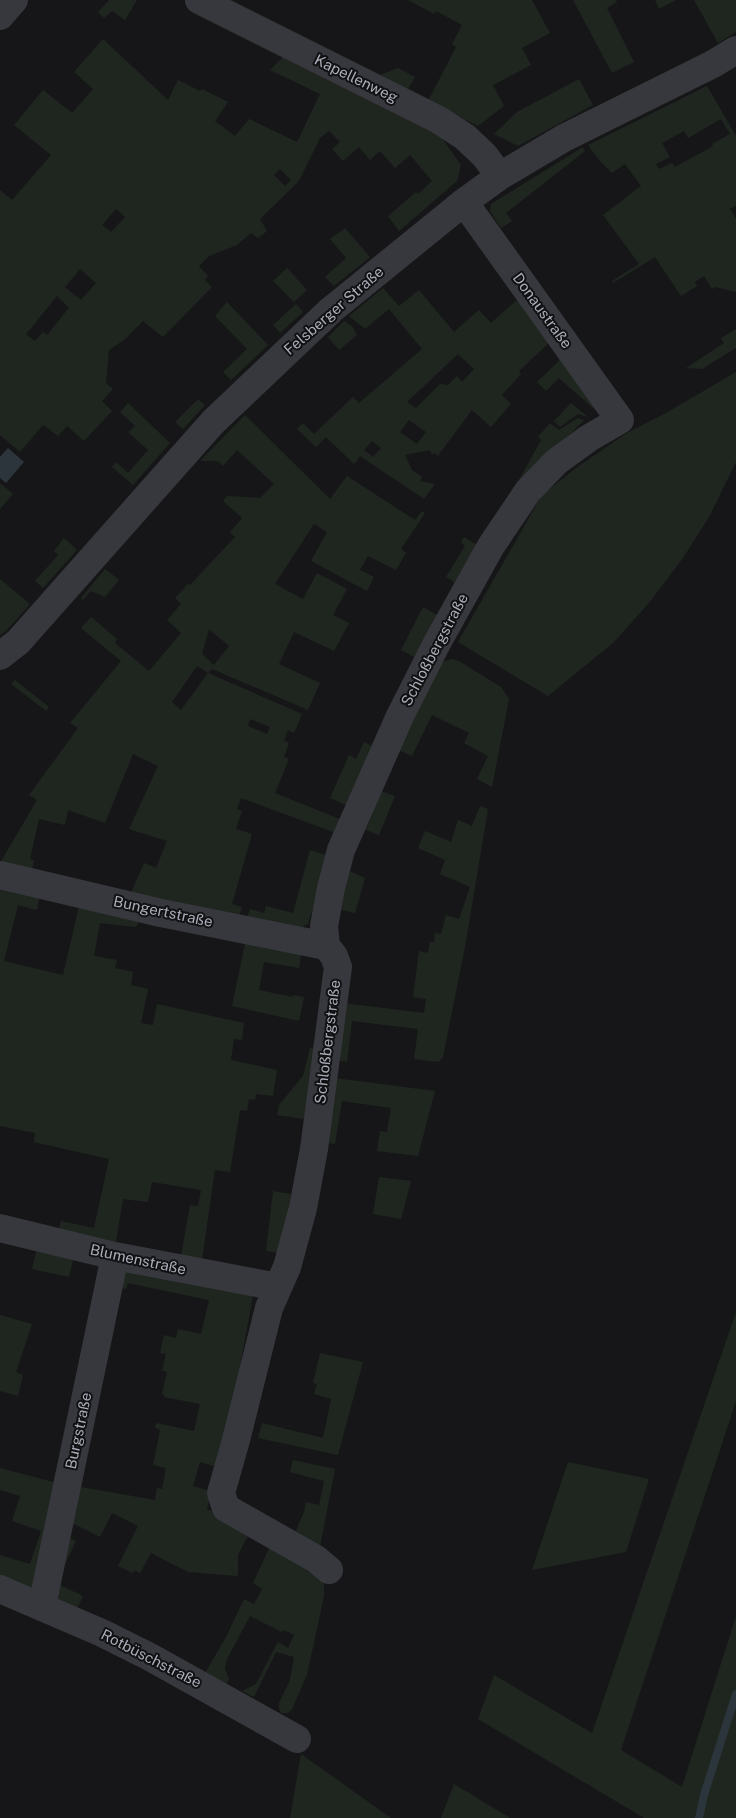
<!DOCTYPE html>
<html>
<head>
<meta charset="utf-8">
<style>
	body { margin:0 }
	canvas { display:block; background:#161618 }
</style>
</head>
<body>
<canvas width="736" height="1818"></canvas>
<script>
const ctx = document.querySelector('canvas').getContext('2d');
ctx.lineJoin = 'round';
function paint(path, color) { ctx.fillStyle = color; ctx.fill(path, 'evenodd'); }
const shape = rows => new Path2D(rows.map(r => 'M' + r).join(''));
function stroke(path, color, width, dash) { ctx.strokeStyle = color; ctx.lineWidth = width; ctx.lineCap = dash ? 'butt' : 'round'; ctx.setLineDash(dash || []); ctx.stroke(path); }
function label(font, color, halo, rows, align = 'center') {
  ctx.font = font + ' "Public Sans",sans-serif'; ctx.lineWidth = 4; ctx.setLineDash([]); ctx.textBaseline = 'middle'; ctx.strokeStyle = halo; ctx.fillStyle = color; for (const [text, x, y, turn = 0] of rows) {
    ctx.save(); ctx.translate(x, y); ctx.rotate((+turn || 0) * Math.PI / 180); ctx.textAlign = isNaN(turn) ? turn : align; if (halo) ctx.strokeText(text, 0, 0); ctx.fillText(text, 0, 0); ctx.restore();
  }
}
const green = shape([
	[109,0,137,0,125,20,112,11,104,18,98,12],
	[408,0,532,0,550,33,522,48,531,65,493,85,504,106,478,126,428,101,456,47,452,44,462,25,436,11,434,14],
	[573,0,616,0,617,2,607,8,634,62,612,73],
	[655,0,676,0,659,9],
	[694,0,736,0,736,32,718,43],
	[103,39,168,100,178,80,200,91,202,89,228,102,215,121,235,136,249,119,297,142,320,94,270,70,284,56,432,130,441,137,461,165,457,181,399,231,388,216,416,192,418,194,432,181,410,155,395,168,380,151,370,160,359,147,343,161,332,149,340,142,329,131,320,138,299,181,260,219,267,231,258,238,251,233,237,245,209,256,199,266,208,276,205,280,212,287,163,337,143,321,124,340,109,350,106,383,113,389,102,401,112,411,84,441,67,426,58,436,43,425,20,452,0,435,0,190,12,200,51,155,14,125,43,90,72,113,93,89,74,72],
	[280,169,291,180,285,186,274,175],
	[116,209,125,217,111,232,102,225],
	[80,269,96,283,81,300,65,287],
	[57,296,69,308,47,335,43,332,35,341,26,334],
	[398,68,415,77,407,91,377,76],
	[579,79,593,105,518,146,494,134,517,112],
	[707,86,736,136,736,206,730,209,736,219,736,292,716,287,712,289,704,276,695,282,697,286,681,296,655,257,613,283,612,281,639,264,603,215,641,186,625,164,612,173,599,160,588,145],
	[721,119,730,134,712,144,713,146,675,167,672,163,659,169,656,164,670,157,662,143,684,131,688,138],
	[583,147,585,151,506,213,512,221,501,228,490,211,491,204],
	[345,228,370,257,334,286,325,277,346,258,330,239],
	[287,268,307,290,294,302,273,281],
	[383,288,399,306,419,290,454,332,479,310,491,323,521,296,552,340,519,371,521,374,502,395,511,404,491,427,472,410,437,457,436,453,432,454,430,450,405,455,412,470,422,477,420,481,435,484,424,499,360,456,354,464,326,437,316,447,297,429,303,423,314,434,353,397,359,403,422,349,389,309,365,329,349,316],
	[458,354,474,369,462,382,457,376,448,385,440,384,416,408,407,402],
	[409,420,426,432,417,444,400,432],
	[372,441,381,448,373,457,364,450],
	[227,302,268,345,231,380,223,372,247,349,215,316],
	[296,304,303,312,280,333,273,325],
	[344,321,352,326,357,335,339,350,328,337],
	[736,329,736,348,702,369,686,368,724,343,721,338],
	[564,356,596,409,595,410,559,378,546,391,537,382],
	[736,372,736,462,709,517,683,558,648,604,614,642,548,696,458,642,542,495,576,468,627,433,666,413],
	[198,399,205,405,183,429,175,422],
	[128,403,170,443,133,485,112,467,116,462,128,473,148,450,128,432,135,426,120,412],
	[571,403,588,417,578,414,560,427,554,421],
	[245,415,330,499,347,476,415,520,422,511,425,513,401,549,406,553,396,570,368,556,360,570,374,577,367,591,311,561,327,532,314,524,275,584,303,599,317,573,347,589,333,615,349,623,334,651,294,632,279,664,320,683,308,710,212,669,208,673,302,714,294,733,288,730,284,740,289,743,284,757,289,759,275,793,342,820,336,833,241,798,237,809,242,811,236,829,252,834,232,904,242,907,239,917,131,893,144,863,156,868,167,841,129,829,158,766,133,754,105,823,68,810,65,825,39,819,30,859,34,860,32,871,0,863,37,800,29,795,78,728,70,723,121,661,81,628,91,617,117,639,115,643,149,671,181,633,167,620,181,604,175,598,188,584,190,585,235,537,230,532,242,518,223,501,227,496,260,498,274,484,237,450,223,466,218,461,200,461],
	[209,629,229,646,214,665,202,654],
	[197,666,208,673,181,710,172,702],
	[250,719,270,727,267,734,248,726],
	[578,418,584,420,523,483,519,480,541,440,538,437,550,423,559,430],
	[0,483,13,494,0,509],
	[464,537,479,546,457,584,446,577,465,546,461,542],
	[64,538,77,550,43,588,35,581,58,555,54,551],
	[105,569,119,580,105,597,91,591,83,600,81,598],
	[0,579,30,604,6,631,0,635],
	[423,607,439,616,416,658,401,650],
	[451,659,459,661,501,687,509,699,492,787,477,779,488,756,464,743,469,733,432,715,412,756,398,750,440,663],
	[15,680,49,707,46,711,11,684],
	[364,742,375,747,348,806,330,798,349,755,356,759],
	[381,791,395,796,379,835,366,830],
	[480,806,488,809,465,947,443,1057,439,1062,414,1059,418,1029,352,1021,347,1062,336,1060,343,1003,424,1013,426,999,413,997,419,951,428,953,430,942,434,942,435,933,441,934,446,915,459,919,470,887,440,874,445,860,418,848,425,831,451,842,458,820,472,826],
	[310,850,330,856,308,924,298,929,247,918,250,909,264,913,266,906,293,913],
	[349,871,365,878,355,913,342,910,343,887],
	[0,885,40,893,37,910,18,905,4,961,63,975,80,902,138,919,138,925,135,927,100,923,94,956,117,960,115,968,133,972,131,985,148,989,141,1023,153,1025,157,1004,244,1023,242,1040,234,1039,231,1060,277,1070,273,1096,256,1094,255,1100,249,1099,247,1111,240,1110,230,1172,215,1170,202,1259,181,1256,190,1205,198,1206,201,1190,152,1182,148,1202,123,1199,116,1242,59,1229,61,1221,94,1228,109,1159,34,1142,35,1133,0,1126],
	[246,939,302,951,299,968,264,962,259,990,292,997,293,995,304,997,299,1021,232,1006],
	[310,1048,315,1049,304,1119,277,1115,279,1105,303,1076],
	[335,1078,435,1091,418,1156,377,1151,380,1131,387,1132,391,1108,342,1101,335,1144,325,1143],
	[379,1177,411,1181,401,1219,373,1214],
	[273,1191,291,1194,282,1253,266,1251],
	[37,1248,74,1256,69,1277,32,1269],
	[120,1266,254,1290,239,1372,217,1467,200,1462,193,1486,211,1491,207,1510,215,1511,251,1530,238,1555,238,1576,188,1572,151,1553,140,1573,134,1570,133,1573,118,1566,138,1526,112,1513,100,1537,72,1523,65,1536,76,1541,56,1583,83,1596,77,1609,51,1596,75,1486,155,1500,157,1488,162,1489,166,1468,153,1465,160,1430,155,1428,156,1423,194,1431,200,1404,164,1397,164,1395,162,1394,167,1372,162,1370,166,1354,160,1353,164,1335,176,1338,178,1329,201,1334,209,1300,128,1283,126,1289,115,1286],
	[736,1312,736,1401,621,1750,682,1787,736,1616,736,1818,644,1818,478,1719,494,1675,592,1733],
	[0,1315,32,1324,16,1372,23,1375,18,1396,0,1391],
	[320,1353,363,1362,338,1455,258,1438,262,1423,323,1438,331,1399,314,1394,317,1384,313,1383],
	[293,1460,335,1469,319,1552,294,1535,304,1512,306,1502,319,1505,324,1481,290,1472],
	[568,1462,649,1479,626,1552,532,1570],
	[0,1468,57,1483,34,1590,0,1576,0,1555,30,1564,41,1531,12,1521,20,1496,0,1490],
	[272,1542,323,1579,324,1586,324,1596,307,1675,292,1709,288,1713,281,1713,279,1709,279,1703,290,1680,294,1657,276,1652,254,1697,242,1691,256,1684,278,1642,288,1648,294,1635,284,1630,282,1632,250,1616,227,1659,225,1669,229,1679,227,1684,205,1673,226,1637,244,1599,254,1604,262,1589,253,1583],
	[301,1754,391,1818,290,1818],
	[454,1784,510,1818,441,1818]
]);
const water = shape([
	[8,448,24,462,6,483,0,478,0,457]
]);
const stream = shape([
	[699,1818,704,1795,736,1694]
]);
const minor = shape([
	[199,0,439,120,465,137,484,155,500,176],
	[0,16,14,0],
	[0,656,18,642,213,422,331,310,464,202,500,176,564,138,713,64,736,50],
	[0,875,161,913,326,946],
	[0,1228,115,1256,278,1287],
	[329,1570,316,1559,226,1508,221,1493,236,1440,269,1308,287,1267,303,1208,314,1149,338,967,334,956,326,946,324,926,331,888,341,850,400,716,437,643,491,546,528,491,556,462,589,438,620,420,464,202],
	[0,1589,102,1633,150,1657,297,1739],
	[42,1606,115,1256]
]);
const streetNames = [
	["Kapellenweg",356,79,26],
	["Felsberger Straße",334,311,-41],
	["Donaustraße",542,311,54],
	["Schloßbergstraße",435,650,-62],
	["Bungertstraße",163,912,12],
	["Schloßbergstraße",328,1042,-83],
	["Blumenstraße",138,1260,12],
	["Burgstraße",79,1431,-78],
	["Rotbüschstraße",151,1659,27]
];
paint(green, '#1e261f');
paint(water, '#2c353c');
stroke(stream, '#2c353c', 8);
stroke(minor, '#37383d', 28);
label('15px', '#a8adb8', '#111113', streetNames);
</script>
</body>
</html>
